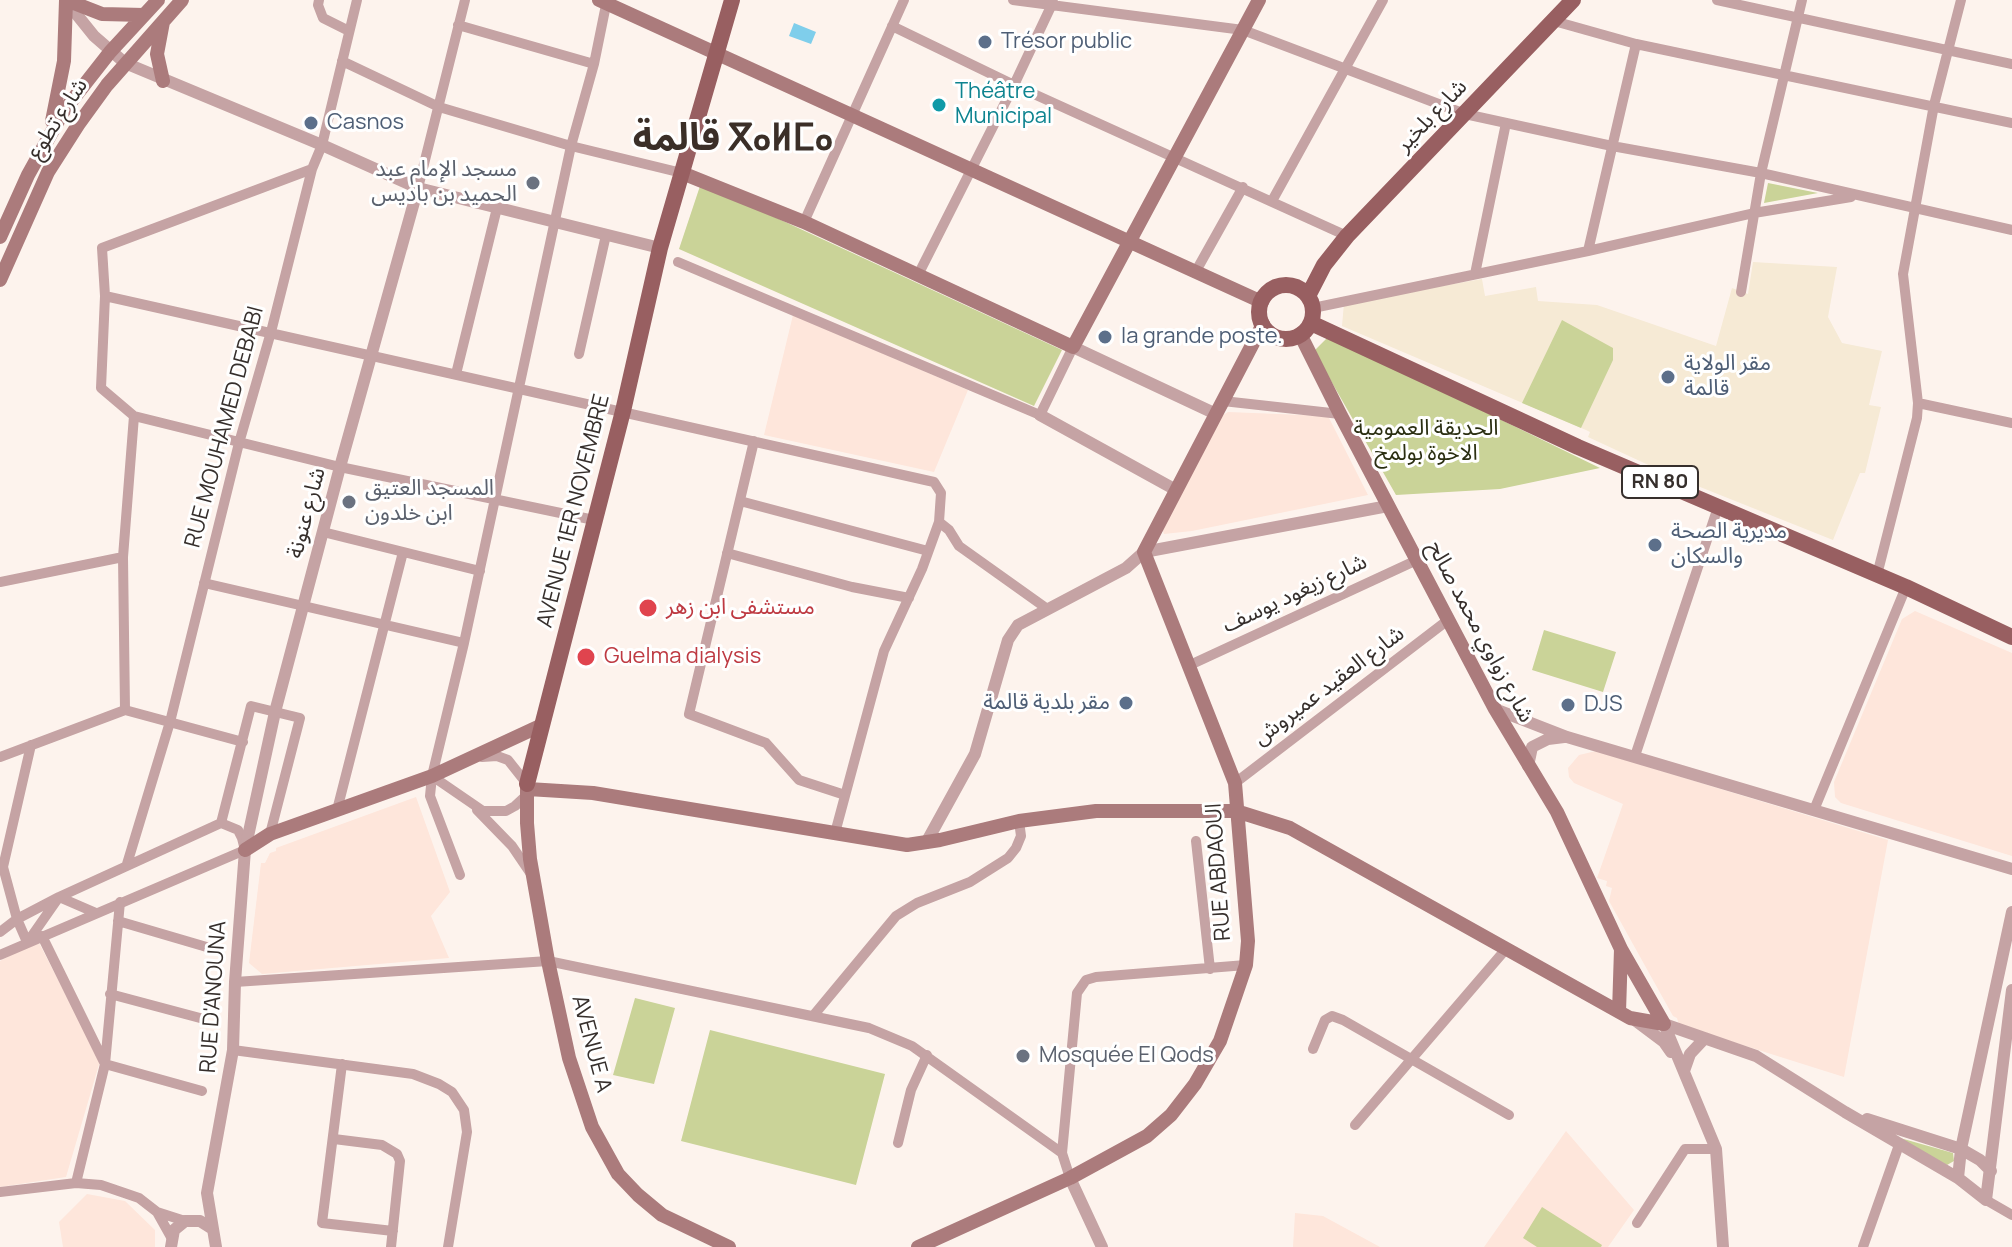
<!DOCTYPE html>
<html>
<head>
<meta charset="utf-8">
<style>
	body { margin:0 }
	canvas { display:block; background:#fdf3ed }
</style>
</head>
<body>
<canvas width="2012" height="1247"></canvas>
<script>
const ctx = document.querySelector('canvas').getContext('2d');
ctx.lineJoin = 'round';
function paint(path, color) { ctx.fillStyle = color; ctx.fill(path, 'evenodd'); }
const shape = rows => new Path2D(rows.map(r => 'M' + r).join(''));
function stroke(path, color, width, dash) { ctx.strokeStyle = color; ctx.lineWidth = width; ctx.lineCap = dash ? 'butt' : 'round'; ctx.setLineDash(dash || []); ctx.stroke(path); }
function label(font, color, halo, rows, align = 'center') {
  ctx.font = font + ' Manrope,"Noto Sans Arabic","Noto Sans Tifinagh",sans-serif'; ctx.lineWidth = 6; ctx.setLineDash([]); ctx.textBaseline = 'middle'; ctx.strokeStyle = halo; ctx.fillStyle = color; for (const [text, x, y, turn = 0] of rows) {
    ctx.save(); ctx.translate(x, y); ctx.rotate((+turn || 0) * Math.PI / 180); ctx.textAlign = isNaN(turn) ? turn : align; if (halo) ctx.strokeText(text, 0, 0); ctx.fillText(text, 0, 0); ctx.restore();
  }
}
const commercial = shape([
	[1753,262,1837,267,1828,317,1842,343,1882,351,1869,405,1881,407,1865,473,1860,473,1833,540,1670,475,1588,437,1590,432,1586,430,1342,326,1344,303,1482,279,1485,296,1536,287,1538,301,1597,305,1716,346,1732,288,1748,294]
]);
const education = shape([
	[793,315,968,390,934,472,764,435],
	[1228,412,1328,416,1368,495,1192,531,1164,534,1161,526,1217,419],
	[1915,611,2012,653,2012,856,1841,803,1835,797,1834,782,1902,619],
	[1596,751,1888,840,1844,1077,1679,1025,1677,1018,1673,1016,1609,901,1612,888,1606,886,1607,881,1597,878,1623,804,1574,783,1569,777,1568,768,1579,755],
	[416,797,450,892,431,916,449,958,262,974,249,963,261,863,265,863,270,853,276,851,276,848],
	[38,941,100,1061,66,1177,0,1187,0,961],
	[1566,1131,1634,1210,1608,1247,1484,1247],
	[87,1194,125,1201,155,1230,155,1247,63,1247,59,1222],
	[1295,1213,1323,1216,1380,1247,1293,1247]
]);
const green = shape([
	[701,183,1062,350,1034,406,679,249],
	[1768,183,1818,193,1764,203],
	[1562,320,1613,348,1613,360,1581,428,1522,403],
	[1329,336,1600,468,1500,489,1396,495,1314,351],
	[1544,630,1616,652,1603,692,1532,670],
	[635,998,675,1008,654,1084,613,1075],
	[710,1030,885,1074,856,1185,681,1141],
	[1893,1136,1953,1153,1954,1161,1947,1165],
	[1542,1207,1602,1245,1601,1247,1537,1247,1523,1238]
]);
const water = shape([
	[794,23,816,32,811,44,789,36]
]);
const minor = shape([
	[319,0,318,5,323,18,349,31],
	[1013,0,1243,30,1465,114,1612,146,1761,173,2012,230],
	[1717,0,2012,64],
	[1554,21,1636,44,2012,123],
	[458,25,594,64],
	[892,26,1014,85,1347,236],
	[342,61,439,107,571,146,682,173],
	[418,188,465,0],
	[1272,201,1383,0],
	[804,222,904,0],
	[1588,251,1636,44],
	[678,262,1040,415,1073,347],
	[1196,271,1243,187],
	[1475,274,1506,123],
	[918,275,1014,85,1053,2],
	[1741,292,1761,173,1802,0],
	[105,296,934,482,941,493,939,522,949,530,959,546,1046,608],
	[1313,308,1588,251,1754,213,1851,197],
	[579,354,606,235],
	[456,374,497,208],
	[1223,401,1340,414],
	[1918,403,2012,423],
	[134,416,340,467,594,520],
	[754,441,689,714,766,743,799,780,845,795],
	[740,501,928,551],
	[323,532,480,571],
	[727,553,852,587,909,598],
	[1877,575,1917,418,1918,403,1903,274,1934,105,1961,0],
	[0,582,123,557],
	[204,583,464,643],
	[1190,665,1417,560],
	[125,710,123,557,134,416,101,388,105,296,102,248,312,169],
	[1635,756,1718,507],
	[0,757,125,710,243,742],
	[482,757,497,756,508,760,527,784],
	[432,776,483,811,506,811,515,806,528,794],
	[1235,783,1448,620],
	[337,810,403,552],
	[477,810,512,846,531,874],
	[1814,810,1906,587],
	[221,823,251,706,300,718,270,834],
	[835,833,884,651,922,569,939,522],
	[1196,841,1210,969],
	[127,864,170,722,239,443,271,332,312,169,322,145,357,0],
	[460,875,430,796,432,776,464,643,571,146,594,64,607,0],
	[118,921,210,948],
	[0,932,17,919,59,897,221,823,238,830,242,838,245,850,0,955],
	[42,936,105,1064,202,1091],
	[29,940,59,897,96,913],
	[27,942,17,919,3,867,31,745],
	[235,982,548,961,869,1028,912,1046,1062,1153,1070,1178],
	[110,994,200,1018],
	[813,1016,896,916,917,903,970,882,1008,858,1016,848,1021,836,1019,821],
	[1313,1049,1325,1020,1332,1016,1343,1020,1509,1115],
	[233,1050,413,1074,439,1084,452,1092,464,1110,467,1132,448,1247],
	[342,1064,322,1223,393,1231],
	[1355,1125,1506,949],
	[334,1139,382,1145,397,1154,400,1161,391,1247],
	[898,1143,911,1090,927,1055],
	[1062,1153,1077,993,1086,980,1096,977,1246,965],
	[76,1183,105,1064,120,902],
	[0,1192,76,1183,101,1185,139,1198,157,1212],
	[1986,1200,2012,1215],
	[1637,1223,1685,1149,1716,1149],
	[171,1237,157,1212,185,1221],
	[1863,1247,1899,1145]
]);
const tertiary = shape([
	[65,0,94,36,125,63,322,145,418,188,660,248],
	[1073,347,1216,414],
	[1040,415,1176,490],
	[1495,709,1567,737,2012,869],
	[1528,766,1532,747,1548,739,1564,737],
	[926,843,975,754,1008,640,1018,625,1126,568,1144,552,1388,506],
	[1636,1021,1664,1042,1671,1052],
	[1664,1024,1756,1056,1845,1112,1958,1178,1986,1200,2012,990],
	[1664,1024,1716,1149,1723,1247],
	[1684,1071,1690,1054,1705,1038],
	[1867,1119,1961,1149,1980,1160,1991,1171],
	[1070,1178,1102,1247],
	[1958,1178,1961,1149,2012,912],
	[171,1247,174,1230,185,1221,200,1221,211,1228],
	[216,1247,207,1193,233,1050,235,982,245,850,275,712,340,467,418,188]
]);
const secondary = shape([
	[599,0,1262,302],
	[163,81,157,54,163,22],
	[52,121,64,61,66,0,102,14,144,15],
	[682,173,804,222,1073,347,1259,0],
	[0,237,28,175,63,112,110,52,158,0],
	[0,280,48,172,78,125,107,85,182,0],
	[1300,334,1340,414,1495,709,1557,812,1621,949,1664,1024],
	[527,784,527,823,530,859,548,961,569,1058,592,1127,618,1174,638,1195,662,1215,729,1247],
	[528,789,593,793,907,845,940,840,1019,821,1096,811,1236,811,1290,828,1630,1018,1664,1024],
	[245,850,270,834,432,776,542,725],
	[1619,1012,1621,949],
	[918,1247,1070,1178,1147,1136,1171,1115,1195,1084,1220,1041,1246,965,1248,941,1235,783,1144,552,1263,324]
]);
const primary = shape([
	'1259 312a27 27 0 1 1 54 0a27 27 0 1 1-54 0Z',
	[1308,296,1324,265,1347,236,1573,0],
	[1311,323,1578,447,1906,587,2012,637],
	[527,784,623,411,660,248,732,0]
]);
const markers = [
	[985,42,8,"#5c6f8a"],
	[939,105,8,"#0f9aa8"],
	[311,123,8,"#5c6f8a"],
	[533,183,8,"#6b7280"],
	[1105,337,8,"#5c6f8a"],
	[1668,377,8,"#5c6f8a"],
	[349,502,8,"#6b7280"],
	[1655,545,8,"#5c6f8a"],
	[648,608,10,"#e0444e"],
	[586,657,10,"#e0444e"],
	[1126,703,8,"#5c6f8a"],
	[1568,705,8,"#5c6f8a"],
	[1023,1056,8,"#6b7280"]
];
const shields = [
	[1660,482,76]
];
const shieldNames = [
	["RN 80",1660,482]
];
const serviceNames = [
	["Trésor public",1001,42],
	["Casnos",327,123],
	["la grande poste.",1121,337],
	["مقر الولاية",1684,364],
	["قالمة",1684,389],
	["مديرية الصحة",1671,532],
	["والسكان",1671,557],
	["مقر بلدية قالمة",1110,703,"right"],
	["DJS",1584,705]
];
const cultureNames = [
	["Théâtre",955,92],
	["Municipal",955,117]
];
const streetNames = [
	["شارع بلخير",1432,116,-46],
	["شارع تطوع",58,119,-57],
	["RUE MOUHAMED DEBABI",225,427,-75],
	["AVENUE 1ER NOVEMBRE",574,511,-76],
	["شارع عنونة",307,513,-75],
	["شارع زيغود يوسف",1295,594,-25],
	["شارع زواوي محمد صالح",1480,632,62],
	["شارع العقيد عميروش",1329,686,-37],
	["RUE ABDAOUI",1219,872,-94],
	["RUE D'ANOUNA",214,997,-86],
	["AVENUE A",591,1044,75]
];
const worshipNames = [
	["مسجد الإمام عبد",517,170,"right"],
	["الحميد بن باديس",517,195,"right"],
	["المسجد العتيق",365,489],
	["ابن خلدون",365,514],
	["Mosquée El Qods",1039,1056]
];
const parkNames = [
	["الحديقة العمومية",1426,429],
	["الاخوة بولمخ",1426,454]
];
const healthNames = [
	["مستشفى ابن زهر",666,608],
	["Guelma dialysis",604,657]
];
const townNames = [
	["قالمة ⴳⴰⵍⵎⴰ",733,139]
];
paint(commercial, '#f6ead5');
paint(education, '#fee6db');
paint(green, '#cad398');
paint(water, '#7fceeb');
stroke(minor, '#c5a3a4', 10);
stroke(tertiary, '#c5a3a4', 12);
stroke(secondary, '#ab7b7c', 14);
stroke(primary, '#985f61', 16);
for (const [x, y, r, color] of markers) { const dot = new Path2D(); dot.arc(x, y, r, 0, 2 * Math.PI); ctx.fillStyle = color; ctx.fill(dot); stroke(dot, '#fff', 3); }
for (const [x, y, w] of shields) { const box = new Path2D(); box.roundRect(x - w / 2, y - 16, w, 32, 6); ctx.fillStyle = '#fff'; ctx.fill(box); stroke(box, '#362f2c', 2); }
label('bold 20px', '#362f2c', null, shieldNames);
label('22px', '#4e5e75', '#fff', serviceNames, 'left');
label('22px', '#0d838f', '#fff', cultureNames, 'left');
label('22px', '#362f2c', '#fff', streetNames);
label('22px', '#5b616d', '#fff', worshipNames, 'left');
label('22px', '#2b2f12', '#fff', parkNames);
label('22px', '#be3a42', '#fff', healthNames, 'left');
label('bold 38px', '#3b2f28', '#fff', townNames);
</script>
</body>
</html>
